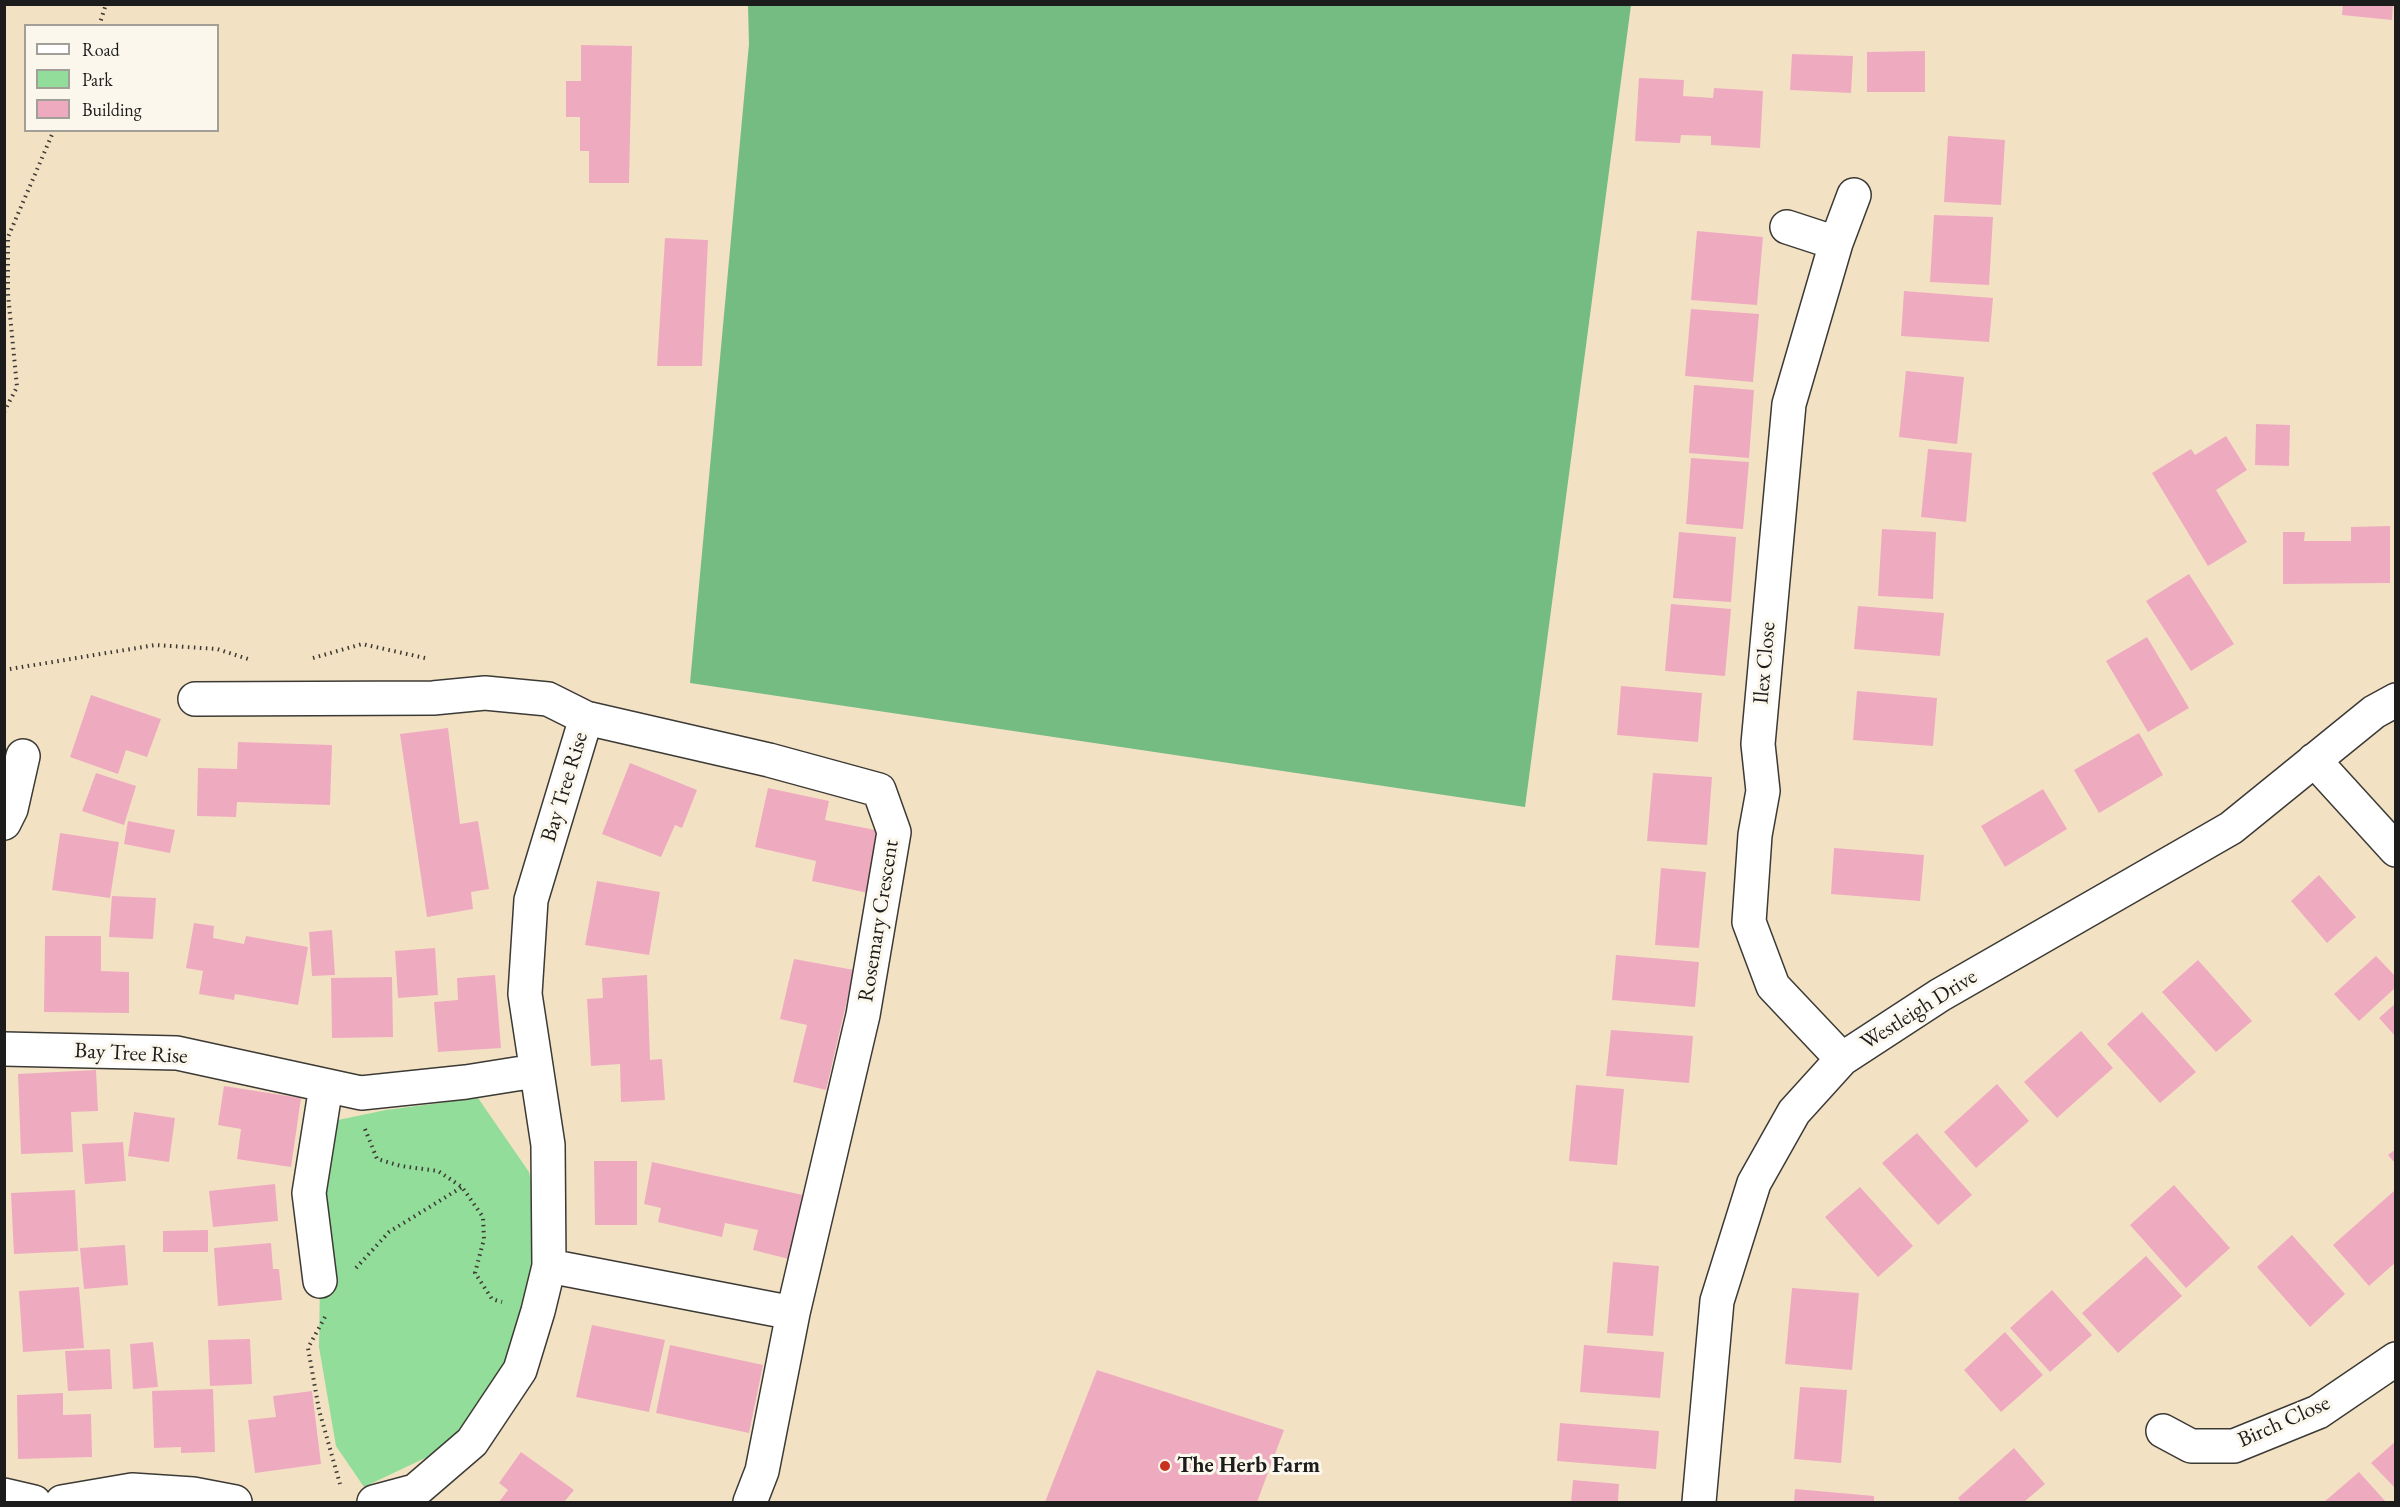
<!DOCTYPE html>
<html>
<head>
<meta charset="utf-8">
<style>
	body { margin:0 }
	#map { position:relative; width:2400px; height:1507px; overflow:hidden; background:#f3e1c4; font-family:"EB Garamond",serif }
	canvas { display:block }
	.frame { position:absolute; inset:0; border:6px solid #1c1c1c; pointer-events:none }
	.legend { position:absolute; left:24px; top:24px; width:195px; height:108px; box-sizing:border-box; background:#fbf7ec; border:2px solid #a29f99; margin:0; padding:8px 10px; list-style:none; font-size:18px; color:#1c1c1c }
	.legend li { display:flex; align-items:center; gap:12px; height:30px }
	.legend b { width:30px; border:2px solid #a29f99 }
</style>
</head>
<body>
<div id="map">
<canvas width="2400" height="1507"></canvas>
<div class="frame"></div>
<ul class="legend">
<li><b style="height:8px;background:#fff"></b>Road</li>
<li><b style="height:16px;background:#91dd99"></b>Park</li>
<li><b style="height:16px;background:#eeabc0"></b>Building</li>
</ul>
</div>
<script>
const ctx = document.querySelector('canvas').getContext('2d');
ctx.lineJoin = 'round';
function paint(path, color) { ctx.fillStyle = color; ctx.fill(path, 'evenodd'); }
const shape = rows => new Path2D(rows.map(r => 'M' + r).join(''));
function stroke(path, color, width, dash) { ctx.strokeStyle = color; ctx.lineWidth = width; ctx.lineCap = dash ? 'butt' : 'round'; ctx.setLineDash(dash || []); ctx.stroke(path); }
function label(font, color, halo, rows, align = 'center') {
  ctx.font = font + ' "EB Garamond",serif'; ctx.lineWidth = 6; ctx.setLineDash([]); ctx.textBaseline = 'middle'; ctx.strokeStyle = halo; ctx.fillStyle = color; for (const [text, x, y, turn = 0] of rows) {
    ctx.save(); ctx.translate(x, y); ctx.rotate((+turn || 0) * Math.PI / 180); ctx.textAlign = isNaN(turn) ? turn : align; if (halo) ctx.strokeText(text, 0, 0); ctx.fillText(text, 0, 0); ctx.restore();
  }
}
const green = shape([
	[478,1098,529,1172,549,1266,472,1442,423,1459,364,1487,336,1446,319,1347,320,1281,309,1193,338,1120,386,1110]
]);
const forest = shape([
	[748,5,1631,5,1525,807,690,683,749,44]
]);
const building = shape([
	[2343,4,2393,4,2392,20,2342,15],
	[581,45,632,46,629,183,589,183,589,151,580,151,580,117,566,117,566,81,581,81],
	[1925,51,1925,92,1867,92,1867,52],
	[1792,54,1853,56,1851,93,1790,90],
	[1639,78,1684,80,1683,96,1713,98,1714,88,1763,91,1760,148,1711,145,1711,136,1681,135,1680,143,1635,141],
	[1948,136,2005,140,2001,205,1944,202],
	[1934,215,1993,217,1989,285,1930,282],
	[1697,231,1763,237,1757,305,1691,300],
	[665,238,708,240,702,366,657,366],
	[1904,291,1993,298,1989,342,1901,336],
	[1691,309,1759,314,1753,382,1685,376],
	[1906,371,1964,377,1957,444,1899,437],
	[1694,385,1754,390,1749,458,1689,453],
	[2256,424,2290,425,2289,466,2255,465],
	[2226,436,2247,470,2216,490,2247,542,2208,566,2152,473,2191,449,2195,455],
	[1928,449,1972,453,1966,522,1921,517],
	[1691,458,1749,462,1743,529,1686,524],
	[2390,526,2390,583,2283,584,2283,532,2305,532,2304,541,2351,541,2351,527],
	[1882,529,1936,532,1933,599,1878,596],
	[1679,532,1736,537,1731,602,1673,598],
	[2189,574,2234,644,2191,671,2146,601],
	[1671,604,1731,609,1725,676,1665,671],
	[1858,606,1944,613,1940,656,1854,649],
	[2147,637,2189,708,2148,732,2106,661],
	[1621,686,1702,693,1698,742,1617,735],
	[1857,691,1937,698,1933,746,1853,740],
	[91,695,161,719,147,757,126,750,118,774,70,757],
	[448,728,460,824,478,821,489,889,471,892,473,909,427,917,400,734],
	[2139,733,2163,775,2099,813,2074,770],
	[238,742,332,745,330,805,237,802,236,817,197,816,198,768,237,769],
	[630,763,697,790,682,828,675,825,661,857,602,834],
	[96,773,136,786,124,825,82,811],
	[1653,773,1712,777,1707,845,1647,841],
	[768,788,829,801,825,820,885,832,873,894,812,881,816,861,755,847],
	[2043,789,2067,829,2005,867,1981,826],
	[128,821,175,830,170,853,124,844],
	[60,833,119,842,110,898,52,890],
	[1834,848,1924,855,1920,901,1831,894],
	[1661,868,1706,872,1699,948,1655,945],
	[2319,875,2356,917,2327,943,2291,901],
	[597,881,660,892,649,955,585,945],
	[112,896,156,898,153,939,109,937],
	[194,923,214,926,213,938,244,944,246,936,308,947,298,1005,235,994,234,1000,199,994,203,971,186,968],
	[332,930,335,975,312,976,309,932],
	[45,936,101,936,101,971,129,972,129,1013,44,1012],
	[435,948,438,995,398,998,395,951],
	[1616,955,1699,962,1695,1007,1612,1000],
	[2376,956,2396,977,2396,987,2359,1021,2334,994],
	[794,959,854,970,826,1090,793,1082,807,1025,780,1019],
	[2198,960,2252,1021,2216,1052,2162,992],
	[495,975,501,1048,438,1052,434,1002,458,1000,457,978],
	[647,975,650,1060,662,1059,665,1100,621,1102,620,1064,591,1066,587,999,603,998,602,978],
	[392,977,393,1037,332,1038,331,978],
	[2396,1003,2396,1037,2379,1018],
	[2142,1012,2196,1072,2160,1103,2107,1044],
	[1611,1030,1693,1036,1689,1083,1606,1076],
	[2081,1031,2113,1068,2057,1118,2024,1082],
	[96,1070,98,1111,71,1112,73,1152,21,1154,18,1074],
	[1997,1084,2029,1121,1976,1168,1944,1132],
	[1576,1085,1624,1089,1617,1165,1569,1161],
	[224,1086,301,1098,291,1167,237,1159,241,1129,218,1125],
	[134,1112,175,1118,169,1162,128,1156],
	[1917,1133,1972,1195,1938,1225,1882,1163],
	[123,1142,126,1181,85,1184,82,1144],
	[2396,1149,2396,1164,2388,1155],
	[594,1161,637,1161,637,1225,595,1225],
	[652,1162,812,1197,797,1261,753,1250,758,1230,725,1223,722,1237,658,1222,661,1208,644,1204],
	[275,1184,278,1221,213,1227,209,1191],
	[2174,1185,2230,1248,2186,1288,2130,1225],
	[1860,1187,1913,1246,1878,1277,1825,1217],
	[75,1190,78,1251,14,1254,11,1193],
	[2394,1191,2396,1262,2369,1286,2333,1245],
	[208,1230,208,1252,163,1252,163,1231],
	[2292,1235,2345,1294,2310,1327,2257,1267],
	[271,1243,273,1269,279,1269,282,1300,218,1306,214,1248],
	[125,1245,128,1285,84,1289,80,1248],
	[2146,1256,2182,1296,2118,1353,2082,1313],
	[1613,1262,1659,1266,1653,1336,1607,1333],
	[79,1287,84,1348,23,1352,19,1291],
	[1792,1288,1859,1293,1852,1370,1785,1364],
	[2052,1290,2092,1335,2050,1372,2010,1328],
	[592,1325,665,1340,649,1412,576,1397],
	[2005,1332,2043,1375,2001,1412,1964,1370],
	[250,1339,252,1384,210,1386,208,1340],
	[153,1342,158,1387,133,1389,130,1344],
	[670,1345,763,1365,749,1433,656,1413],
	[1584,1345,1664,1352,1660,1398,1580,1392],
	[110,1349,112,1389,68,1391,65,1351],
	[1097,1370,1284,1430,1257,1502,1045,1502],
	[1800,1387,1847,1390,1841,1463,1794,1459],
	[213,1389,215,1452,181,1453,181,1447,154,1448,152,1391],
	[312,1391,321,1464,255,1473,248,1420,276,1417,273,1396],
	[63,1393,63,1415,91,1414,92,1457,18,1459,17,1395],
	[1560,1423,1659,1431,1656,1469,1557,1461],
	[2396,1441,2396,1489,2371,1463],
	[2014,1448,2045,1484,2024,1502,1961,1502,1958,1498],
	[521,1452,574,1490,564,1502,499,1502,508,1490,499,1483],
	[2359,1472,2386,1502,2324,1502],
	[1573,1480,1619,1484,1618,1502,1571,1502],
	[1795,1489,1874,1496,1874,1502,1794,1502]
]);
const path = shape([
	[99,26,106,4],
	[4,412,17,387,8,294,8,237,54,130],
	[313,658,362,644,425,658],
	[4,670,155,645,217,649,248,659],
	[365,1129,377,1159,401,1166,438,1171,462,1187,483,1217,484,1239,475,1273,492,1299,502,1302],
	[356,1268,389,1232,462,1187],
	[325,1317,308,1348,319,1410,340,1484]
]);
const street = shape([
	[1787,227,1836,243],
	[195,699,433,698,485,693,548,699,586,718,769,760,879,790,894,832,863,1015,793,1313],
	[2314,760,2396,850],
	[4,823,11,809,23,756],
	[4,1049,177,1053,361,1093,466,1082,535,1071],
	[1842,1059,1773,986,1749,922,1755,835,1763,791,1758,744,1789,404,1836,243,1854,195],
	[549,1266,793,1313,762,1471,750,1502],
	[320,1281,309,1193,326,1086],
	[2163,1431,2191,1446,2234,1446,2318,1412,2396,1359],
	[4,1495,34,1502],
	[62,1502,132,1490,193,1494,235,1502],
	[374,1502,415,1491,472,1442,520,1370,538,1311,549,1266,548,1145,525,994,531,900,586,718],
	[1699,1502,1717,1301,1754,1183,1794,1112,1842,1059,1940,995,2231,828,2374,712,2396,700]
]);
const markers = [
	[1165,1466,6,"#c8321e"]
];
const streetNames = [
	["Ilex Close",1765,663,-85],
	["Bay Tree Rise",565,787,-73],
	["Rosemary Crescent",879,921,-81],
	["Westleigh Drive",1919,1010,-32],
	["Bay Tree Rise",131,1054,3],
	["Birch Close",2284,1422,-24]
];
const poiNames = [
	["The Herb Farm",1177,1466]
];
paint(green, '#91dd99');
paint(forest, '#74bc81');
paint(building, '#eeabc0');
stroke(street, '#3c3a35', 36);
stroke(path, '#3c3a35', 4, [1.5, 4.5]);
stroke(street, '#fff', 33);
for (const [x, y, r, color] of markers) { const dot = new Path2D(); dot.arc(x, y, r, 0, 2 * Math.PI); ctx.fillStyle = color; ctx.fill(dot); stroke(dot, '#fbf7ec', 2); }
label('22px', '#1c1c1c', '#fbf7ec', streetNames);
label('bold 22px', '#1c1c1c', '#fbf7ec', poiNames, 'left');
</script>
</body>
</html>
